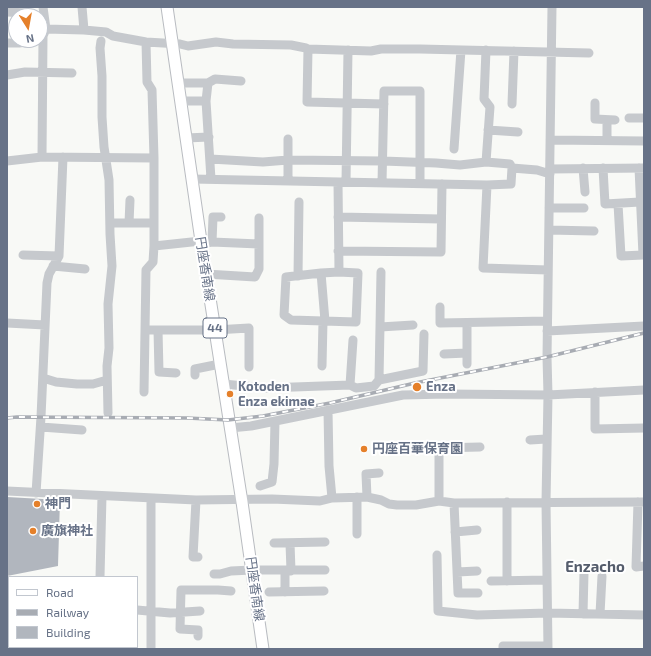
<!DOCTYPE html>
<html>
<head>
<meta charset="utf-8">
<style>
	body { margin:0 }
	#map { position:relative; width:651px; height:656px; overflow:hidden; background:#f8f9f6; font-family:"Exo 2",sans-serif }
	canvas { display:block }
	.frame { position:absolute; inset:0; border:8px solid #677287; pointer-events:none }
	.legend { position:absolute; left:8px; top:576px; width:130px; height:72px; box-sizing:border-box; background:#fff; border:1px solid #c2c7cf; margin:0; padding:5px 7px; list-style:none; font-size:12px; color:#677287 }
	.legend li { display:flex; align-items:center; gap:8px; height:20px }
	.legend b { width:20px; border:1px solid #c2c7cf }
	.north { position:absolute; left:8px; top:8px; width:40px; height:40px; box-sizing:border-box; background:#fff; border:1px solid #c2c7cf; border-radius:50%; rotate:169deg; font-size:11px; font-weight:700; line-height:16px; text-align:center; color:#677287 }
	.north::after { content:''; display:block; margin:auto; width:14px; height:18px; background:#e5802a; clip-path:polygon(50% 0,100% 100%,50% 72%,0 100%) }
</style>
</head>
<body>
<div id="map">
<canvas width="651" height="656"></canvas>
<div class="frame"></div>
<ul class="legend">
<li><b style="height:5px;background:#fff"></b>Road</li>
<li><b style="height:5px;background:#a8acb3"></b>Railway</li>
<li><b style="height:11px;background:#b1b6be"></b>Building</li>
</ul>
<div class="north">N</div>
</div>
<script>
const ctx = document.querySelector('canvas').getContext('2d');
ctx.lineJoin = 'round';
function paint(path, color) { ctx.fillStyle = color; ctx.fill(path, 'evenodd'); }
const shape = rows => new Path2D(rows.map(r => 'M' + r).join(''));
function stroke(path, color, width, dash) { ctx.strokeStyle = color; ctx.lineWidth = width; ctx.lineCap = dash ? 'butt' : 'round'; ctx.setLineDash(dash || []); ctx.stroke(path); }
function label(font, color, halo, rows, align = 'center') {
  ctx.font = font + ' "Exo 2","Noto Sans JP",sans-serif'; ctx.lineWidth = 4; ctx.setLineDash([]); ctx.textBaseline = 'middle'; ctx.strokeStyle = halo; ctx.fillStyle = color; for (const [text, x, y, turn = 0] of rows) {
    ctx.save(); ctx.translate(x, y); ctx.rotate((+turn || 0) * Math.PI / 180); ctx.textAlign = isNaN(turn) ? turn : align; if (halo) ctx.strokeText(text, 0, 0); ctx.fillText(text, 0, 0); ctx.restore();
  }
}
const building = shape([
	[7,497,60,500,58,566,7,576]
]);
const minor = shape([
	[43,7,46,29],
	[82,7,84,30],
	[7,12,28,13,32,14,34,16],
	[40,39,43,36,46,29,84,30,106,32,113,36,146,42,180,44,188,46,216,42,233,44,291,45,306,48,308,49,371,51,381,49,420,49,589,53],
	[101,41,100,48,102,76,102,117,104,147,109,180,110,234,112,266,108,304,109,348,107,366,108,413],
	[7,43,19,43,38,40],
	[308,49,307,102,384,104],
	[486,50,484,99,490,107,486,162,510,164,512,168],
	[7,75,25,72,72,73],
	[178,83,208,83,215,79,241,81],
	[208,83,206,101,211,179],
	[181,101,206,101],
	[595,103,595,119,615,120],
	[512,104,514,51],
	[629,118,644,118],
	[607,120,607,140],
	[488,130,518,132],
	[186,138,209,137],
	[550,140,644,141],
	[454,149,461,50],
	[42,157,43,36],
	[210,159,263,162,288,160,383,161,436,163,460,165,486,162],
	[7,161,42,157,154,158],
	[583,168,585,192],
	[603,168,605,204,640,202],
	[550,169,644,168],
	[192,179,487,185,511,184,512,168,537,170,550,174],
	[288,181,288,139],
	[338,182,339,272],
	[346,182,348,50],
	[382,183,384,91,420,91,420,183],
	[487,185,483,268,548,270],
	[618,204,621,256,643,255,639,168],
	[549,208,584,208],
	[338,217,441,219],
	[114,223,154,223],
	[129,223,130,200],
	[549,230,594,231],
	[212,242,213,217,221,217],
	[201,244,212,242,259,244],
	[154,246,201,241],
	[338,251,441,252,442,184],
	[23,255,59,256],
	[53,266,85,269],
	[339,272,358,273,356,322,291,320,284,315,286,277,321,273,339,272],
	[321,273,325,321],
	[206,274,255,277,259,269,259,218],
	[298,276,299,202],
	[440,307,440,323,547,321],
	[7,323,45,325],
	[467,323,467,364],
	[380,327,413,325],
	[145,330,215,330,249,328,249,367],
	[158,330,159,372,176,373],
	[547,331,644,326],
	[444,354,467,353],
	[322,366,323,321],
	[195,375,195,369,220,364],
	[43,378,56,382,77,384,93,384,107,380],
	[379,380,381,272],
	[223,384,266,388,350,385,356,388,374,386,379,380,423,371,424,334],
	[350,385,353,340],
	[144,392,146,270,153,262,154,246,154,158,152,90,147,82,146,42],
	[595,392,595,429,644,428],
	[328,410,329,466,332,498],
	[41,427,82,430],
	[230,428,251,426,403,395,447,394,548,395,644,390],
	[530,440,546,439],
	[260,486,272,482,274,464,275,421],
	[7,491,196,500,272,499,320,501,332,498,367,497,381,500,389,504,397,505,416,505,439,501,454,503,644,502],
	[36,493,41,417,47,283,49,274,59,256,63,157],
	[357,497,357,534],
	[367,497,366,474,379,473],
	[151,498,151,649],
	[196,500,193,557,198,557],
	[439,501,439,448,480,447],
	[507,502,507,581],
	[638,502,636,567,644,566],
	[454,503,458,593,478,593],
	[455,532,477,530],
	[274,543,325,542],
	[290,543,291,571],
	[437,555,438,611,477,615,548,613,644,615],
	[285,571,285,592],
	[457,572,477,571],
	[214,574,220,574,231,571,252,570,325,570],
	[100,577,102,496],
	[491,581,547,580],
	[269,592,324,591],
	[137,610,170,613,200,611],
	[583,614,584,573],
	[600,614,602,576],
	[198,636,198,630,180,629,181,590,218,590,231,591],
	[503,649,503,646,548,646],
	[548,649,546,502,548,395,547,357,552,7]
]);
const major = shape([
	[167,7,201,241,242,502,263,649]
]);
const rail = shape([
	[7,418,17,417,187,418,228,420,263,416,330,403,415,383,547,357,644,333]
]);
const markers = [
	[417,387,5,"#e5802a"],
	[230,394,4,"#e5802a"],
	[364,449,4,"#e5802a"],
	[37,504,4,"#e5802a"],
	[33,531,4,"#e5802a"]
];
const shields = [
	[215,328,24]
];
const shieldNames = [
	["44",215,328]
];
const streetNames = [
	["円座香南線",205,269,81],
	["円座香南線",255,589,82]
];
const poiNames = [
	["Kotoden",238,387],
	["Enza ekimae",238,402],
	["Enza",426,387],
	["円座百華保育園",372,449],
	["神門",45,504],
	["廣旗神社",41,531]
];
const quarterNames = [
	["Enzacho",595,567]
];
paint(building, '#b1b6be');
stroke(major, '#b9bcc1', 13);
stroke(minor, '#c6c9cd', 9);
stroke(major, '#fff', 11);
stroke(rail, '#a8acb3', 3.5);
stroke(rail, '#fff', 2, [6]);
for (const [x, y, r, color] of markers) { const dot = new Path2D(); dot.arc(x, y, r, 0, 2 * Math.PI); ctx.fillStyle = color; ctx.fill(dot); stroke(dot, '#fff', 1.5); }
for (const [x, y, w] of shields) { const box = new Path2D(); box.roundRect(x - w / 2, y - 10, w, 20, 3); ctx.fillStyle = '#fff'; ctx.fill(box); stroke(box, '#677287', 1); }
label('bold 12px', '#677287', null, shieldNames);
label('13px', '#677287', '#fff', streetNames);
label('bold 13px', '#677287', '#fff', poiNames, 'left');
label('bold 15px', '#555d6c', '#fff', quarterNames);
</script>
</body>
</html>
